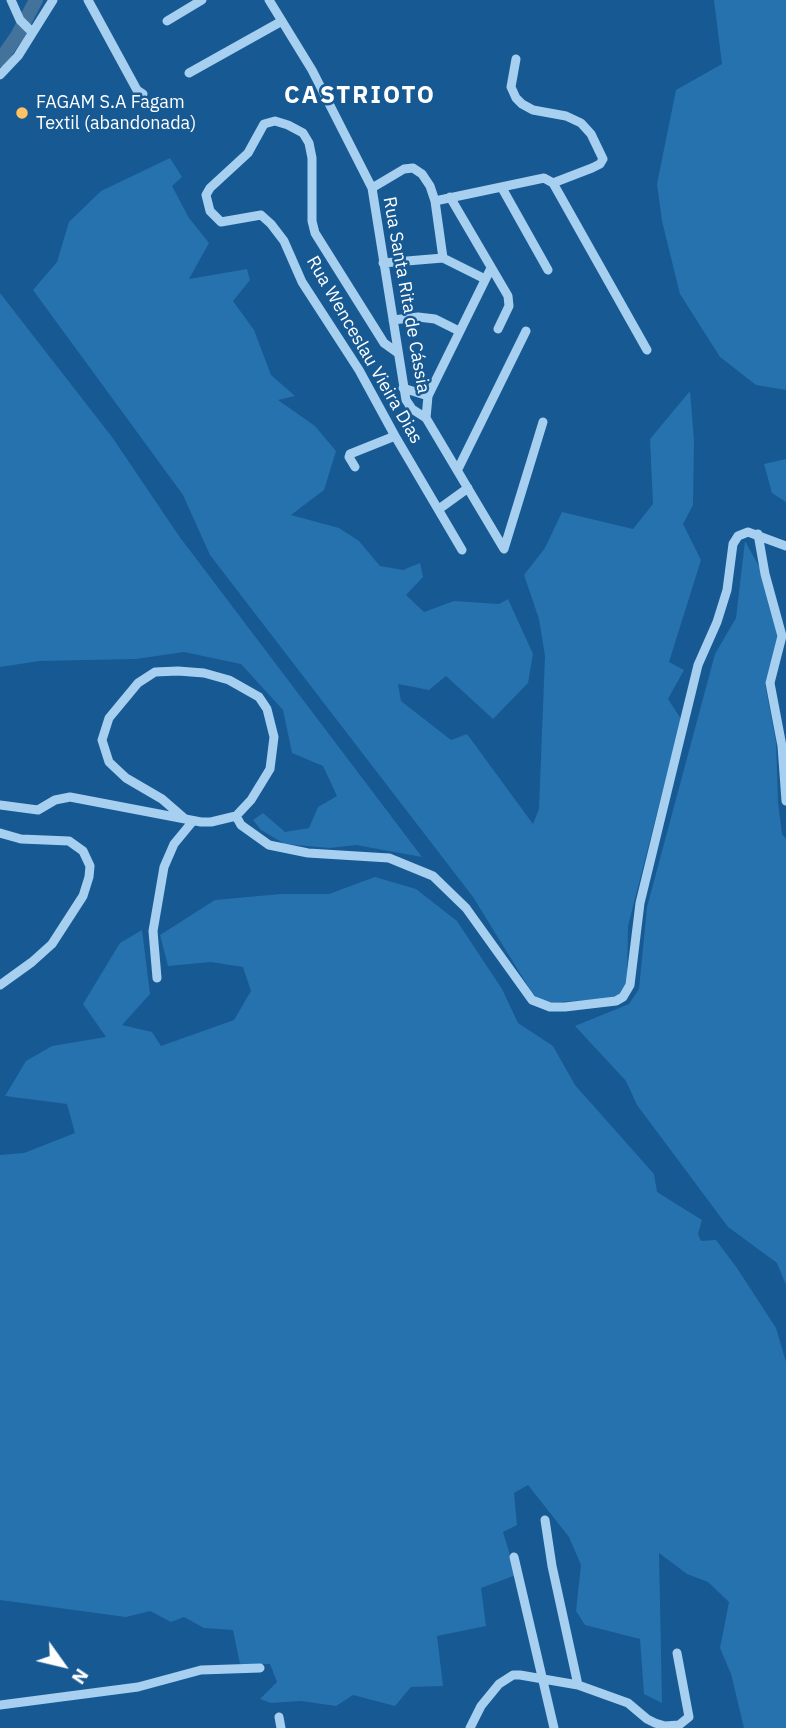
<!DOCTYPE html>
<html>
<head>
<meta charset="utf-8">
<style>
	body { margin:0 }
	#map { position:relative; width:786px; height:1728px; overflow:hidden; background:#175992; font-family:"IBM Plex Sans",sans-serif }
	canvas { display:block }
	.north { position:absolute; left:28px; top:1630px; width:70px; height:70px; -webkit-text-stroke:5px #175992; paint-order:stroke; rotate:124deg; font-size:19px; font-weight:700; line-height:28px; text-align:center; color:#fff }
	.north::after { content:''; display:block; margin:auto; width:24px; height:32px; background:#fff; clip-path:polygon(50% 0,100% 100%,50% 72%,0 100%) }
</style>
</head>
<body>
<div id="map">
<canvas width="786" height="1728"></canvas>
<div class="north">N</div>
</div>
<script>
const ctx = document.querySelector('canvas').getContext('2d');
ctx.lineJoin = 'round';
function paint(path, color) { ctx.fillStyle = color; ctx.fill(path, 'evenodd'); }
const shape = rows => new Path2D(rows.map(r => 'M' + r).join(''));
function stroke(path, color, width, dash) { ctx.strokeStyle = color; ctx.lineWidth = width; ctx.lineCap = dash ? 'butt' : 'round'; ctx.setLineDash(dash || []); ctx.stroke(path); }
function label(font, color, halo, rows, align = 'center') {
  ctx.font = font + ' "IBM Plex Sans",sans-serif'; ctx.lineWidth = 5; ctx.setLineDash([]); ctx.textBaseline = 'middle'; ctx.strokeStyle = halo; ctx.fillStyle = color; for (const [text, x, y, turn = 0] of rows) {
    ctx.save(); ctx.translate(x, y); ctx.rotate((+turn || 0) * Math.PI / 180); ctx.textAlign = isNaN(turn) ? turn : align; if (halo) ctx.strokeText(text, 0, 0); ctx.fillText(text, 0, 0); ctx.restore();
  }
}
const green = shape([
	[714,0,786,0,786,390,756,385,720,357,680,294,662,221,657,184,676,90,722,64],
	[170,158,182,177,172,186,189,218,209,243,189,279,247,269,250,280,233,301,254,330,271,375,295,396,278,400,315,426,336,451,324,490,291,515,339,528,359,541,380,566,403,570,420,563,423,577,406,595,424,612,454,601,499,604,508,599,533,654,528,683,493,719,446,676,429,690,398,684,401,701,451,740,467,734,533,824,539,809,545,656,539,619,524,575,545,548,562,512,633,529,653,504,650,439,690,391,694,440,693,505,683,524,701,560,669,662,684,670,668,699,681,719,628,926,627,979,624,992,616,998,542,1003,531,991,473,897,210,555,183,495,33,290,57,262,69,222,101,191],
	[0,293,112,437,179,536,422,857,356,845,329,848,285,844,261,830,253,820,263,813,285,832,309,828,318,807,337,796,323,766,292,753,283,710,241,664,184,652,136,659,39,661,0,667],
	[786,459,786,502,772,493,764,464],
	[745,541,762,572,783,636,765,684,776,742,778,802,782,834,786,839,786,1285,777,1263,728,1227,637,1105,626,1081,575,1026,629,1004,639,989,647,907,715,654,736,618],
	[375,877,416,889,457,921,502,989,518,1023,553,1046,575,1085,654,1174,657,1192,702,1220,698,1234,701,1241,716,1240,737,1268,776,1328,786,1362,786,1728,744,1728,731,1674,720,1648,729,1602,708,1582,687,1574,659,1553,662,1703,644,1694,640,1639,585,1625,576,1611,581,1565,569,1537,528,1485,514,1493,517,1525,503,1532,516,1575,481,1588,486,1626,437,1636,443,1686,411,1687,395,1706,353,1695,336,1706,301,1701,271,1703,260,1699,277,1682,270,1664,240,1664,233,1630,204,1628,184,1617,171,1622,150,1611,126,1617,0,1600,0,1155,24,1153,75,1133,67,1104,5,1096,26,1061,52,1046,106,1037,83,1004,120,943,142,930,150,994,122,1025,152,1032,161,1046,234,1020,251,991,243,967,211,962,168,966,160,935,215,900,281,894,329,894]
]);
const river = shape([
	[0,60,17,36,36,0]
]);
const minor = shape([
	[11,0,20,20,32,32],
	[88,0,137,90,143,94],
	[269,0,312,70,372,188,406,400,412,409,426,418,504,549],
	[167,21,202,0],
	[516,59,511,87,516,98,522,104,533,110,566,116,581,123,591,134,603,159,600,164,592,168,553,183],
	[189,73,282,21],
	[0,75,18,56,53,0],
	[553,183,647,350],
	[372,188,404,169,413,168,422,174,430,186,435,201,443,258],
	[502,188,548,270],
	[450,197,508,296,509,306,498,329],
	[435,201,544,178,553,183],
	[383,263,443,258,485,279],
	[393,320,418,317,435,319,459,331],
	[398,353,384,343,315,233,312,221,312,158,309,143,303,133,288,125,275,121,264,124,248,153,210,188,206,195,210,211,221,222,261,215,271,224,284,241,302,282,359,370,395,436,462,550],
	[403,388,428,396],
	[426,418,428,396,491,268],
	[355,467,349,457,350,454,395,436],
	[458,469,526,331],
	[439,509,468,488],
	[758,534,765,574,782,636,770,683,782,746,786,801],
	[504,549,543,422],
	[0,805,38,810,55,800,70,797,201,822,211,822,236,816,251,800,270,769,274,737,267,709,259,697,229,680,204,673,178,671,155,672,138,683,109,718,102,740,109,762,126,778,162,799,185,819],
	[236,816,241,825,269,845,308,853,389,858,433,876,466,908,532,1000,550,1007,565,1007,616,1001,623,997,630,985,640,903,698,665,717,622,727,590,733,544,738,536,748,532,786,546],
	[0,833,21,839,69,841,83,851,90,866,89,877,83,896,52,944,32,962,0,985],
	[157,978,153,931,164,867,174,844,193,821],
	[545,1520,552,1566,578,1685],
	[514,1557,554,1728],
	[0,1705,138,1687,201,1670,260,1668],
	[279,1717,281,1728],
	[470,1728,481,1706,499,1684,513,1675,520,1675,578,1685,628,1703,647,1719,655,1723,665,1726,679,1725,689,1717,677,1653]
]);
const markers = [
	[22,113,7,"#ffc265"]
];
const poiNames = [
	["FAGAM S.A Fagam",36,103],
	["Textil (abandonada)",36,124]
];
const streetNames = [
	["Rua Santa Rita de Cássia",406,295,80],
	["Rua Wenceslau Vieira Dias",364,350,60]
];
const districtNames = [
	["CASTRIOTO",360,96]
];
paint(green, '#2672ae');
stroke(river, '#43729b', 14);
stroke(minor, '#a6cff0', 9);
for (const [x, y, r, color] of markers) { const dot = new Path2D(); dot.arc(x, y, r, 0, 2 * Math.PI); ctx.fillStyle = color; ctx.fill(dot); stroke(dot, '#175992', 2.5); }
label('18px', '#fff', '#175992', poiNames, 'left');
label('18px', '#fff', '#175992', streetNames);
ctx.letterSpacing = '2px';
label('bold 24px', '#fff', '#175992', districtNames);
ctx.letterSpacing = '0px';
</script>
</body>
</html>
